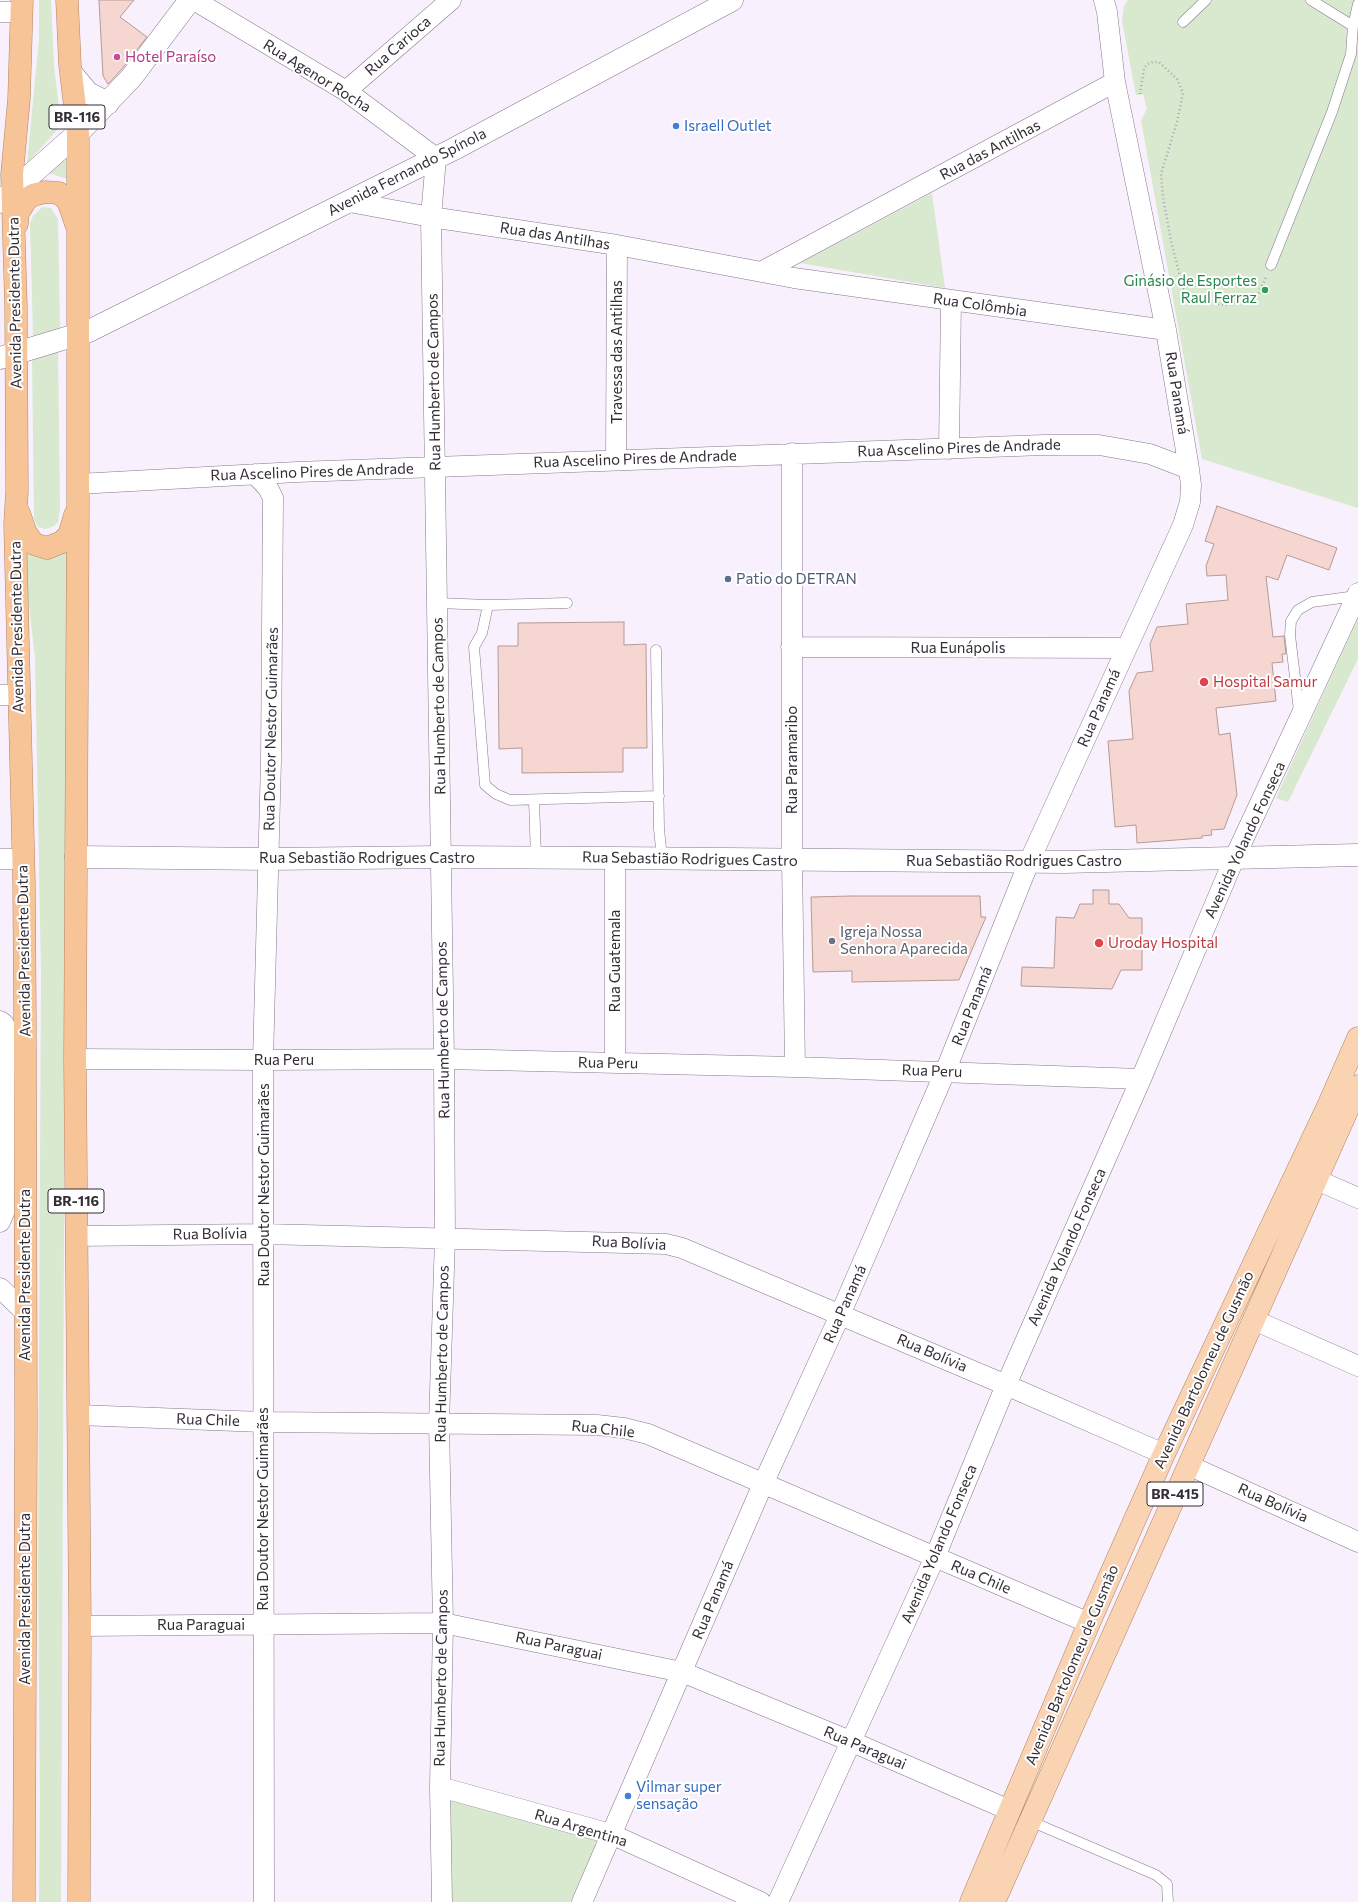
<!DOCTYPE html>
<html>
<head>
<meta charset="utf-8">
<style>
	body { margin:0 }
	canvas { display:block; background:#f9f0fd }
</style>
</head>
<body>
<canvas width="1358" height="1902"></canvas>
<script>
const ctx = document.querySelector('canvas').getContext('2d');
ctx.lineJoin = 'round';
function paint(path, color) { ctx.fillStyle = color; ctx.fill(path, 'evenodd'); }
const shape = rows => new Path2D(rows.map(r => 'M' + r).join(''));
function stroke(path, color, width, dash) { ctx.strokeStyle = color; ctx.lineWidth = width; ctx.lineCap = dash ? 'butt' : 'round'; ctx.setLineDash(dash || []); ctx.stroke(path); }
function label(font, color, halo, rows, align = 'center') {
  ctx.font = font + ' Commissioner,sans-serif'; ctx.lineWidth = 4; ctx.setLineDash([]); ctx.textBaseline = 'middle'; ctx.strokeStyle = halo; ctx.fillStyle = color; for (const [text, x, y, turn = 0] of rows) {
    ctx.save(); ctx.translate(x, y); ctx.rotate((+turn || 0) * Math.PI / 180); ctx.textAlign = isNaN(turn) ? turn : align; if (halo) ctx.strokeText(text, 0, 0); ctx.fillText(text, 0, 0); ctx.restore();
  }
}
const green = shape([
	[39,0,51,0,54,65,61,126,27,163,39,39],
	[1128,0,1358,0,1358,508,1202,459,1141,120,1147,109,1143,94,1136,95,1122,21,1124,6],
	[65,151,67,179,52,174,42,174],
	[932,193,945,288,800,263],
	[42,207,51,208,58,219,60,329,33,336,30,223,33,216],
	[58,349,60,509,58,522,54,526,45,529,38,527,34,519,32,355],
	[22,547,71,549,65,1015,61,1902,39,1902,40,1795,38,1568,41,972,35,657],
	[1358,617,1358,659,1288,802,1276,798],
	[451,1799,596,1839,595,1846,570,1902,448,1902,446,1805]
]);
const building = shape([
	[99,0,134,0,120,17,147,37,121,70,108,84,103,76,99,0],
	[1217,506,1337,548,1329,570,1287,555,1278,580,1266,576,1273,637,1284,636,1286,654,1282,654,1283,662,1272,663,1276,701,1216,708,1219,735,1230,733,1237,795,1224,829,1211,830,1212,835,1202,836,1202,838,1137,843,1136,825,1115,827,1108,741,1133,739,1129,691,1137,673,1153,671,1150,644,1157,627,1188,624,1186,604,1228,600,1226,575,1207,576,1206,566,1214,544,1205,541,1217,506],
	[624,622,624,645,646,644,647,748,623,748,623,772,522,773,522,748,499,749,498,646,518,646,518,623,624,622],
	[1093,890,1109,890,1109,904,1119,904,1129,918,1142,918,1142,970,1121,970,1112,989,1021,986,1022,967,1054,968,1056,917,1074,918,1080,904,1093,904,1093,890],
	[851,896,980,896,981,917,986,917,959,980,852,982,852,971,813,972,811,897,851,896]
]);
const path = shape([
	[1140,94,1144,69,1147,64,1153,62,1159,62,1177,79,1183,93,1177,122,1161,174,1163,197,1171,241,1183,288,1194,299,1211,303,1226,305,1257,297,1266,277]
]);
const service = shape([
	[1311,0,1353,26],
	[1183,22,1206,0],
	[1271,265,1332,112,1351,54,1353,26,1358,4],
	[438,603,488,605,567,603],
	[488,605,482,633,474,647,485,785,496,794,510,800,659,796],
	[656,650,659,829,662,858],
	[1299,711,1290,635,1291,621,1298,610,1312,602,1356,596],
	[534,800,536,858],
	[1030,1821,1156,1875,1167,1884,1168,1902]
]);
const minor = shape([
	[194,0,346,91,436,158,431,217,444,1059,445,1238,439,1423,443,1623,440,1787,442,1902],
	[0,12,22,12],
	[346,91,451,0],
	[349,202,431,217,617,245,794,278,1166,330],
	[761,272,1115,82],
	[949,449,951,301],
	[792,453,792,860,795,1067],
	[616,459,617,245],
	[255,474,268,488,273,498,271,761,263,1060,264,1902],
	[78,484,297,472,1044,445,1099,445,1150,454,1189,469],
	[791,647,1125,648],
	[0,695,19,695],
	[0,859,23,859],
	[0,1021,4,1024,4,1213,0,1222],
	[75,1059,263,1060,444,1059,795,1067,1141,1079],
	[615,1063,615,858],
	[1317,1180,1358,1198],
	[76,1236,263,1234,666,1244,682,1248,1006,1385,1164,1454],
	[0,1288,25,1312],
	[1254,1320,1358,1366],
	[78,1415,263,1422,597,1425,624,1428,648,1434,1089,1623],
	[1188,1465,1358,1542],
	[80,1626,443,1623,682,1672,850,1741,1009,1810],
	[440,1787,611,1834,761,1902],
	[582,1902,763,1484,840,1315,945,1072,1029,862,1183,525,1190,502,1191,485,1189,469,1166,330,1115,82,1107,12,1104,0],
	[778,1902,935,1557,1006,1385,1141,1079,1234,859,1358,593]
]);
const tertiary = shape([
	[72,74,88,93,108,103],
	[0,202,78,133,131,78,190,0],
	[0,358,89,331,454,149,732,0],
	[76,857,270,859,441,857,615,858,1064,862,1358,855]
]);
const primary = shape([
	[971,1902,1089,1623,1164,1454,1329,1104,1358,1038],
	[994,1902,1358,1086]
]);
const trunk = shape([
	[22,0,19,99,12,174,16,307,17,491,15,524,24,882,25,1021,26,1423,24,1902],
	[67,0,70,65,78,133,78,500,75,1059,80,1626,79,1902],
	[17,224,18,213,26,200,33,195,45,192,59,193,68,201,76,224],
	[19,513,26,533,34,544,47,548,62,542,69,535,75,515]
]);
const markers = [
	[117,57,4,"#d1479c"],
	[676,126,4,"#3f7fe0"],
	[1265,290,4,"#2e9e5b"],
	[728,579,4,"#5c6f8a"],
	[1204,682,5,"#e0444e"],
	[832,941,4,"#6b7280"],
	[1099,943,5,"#e0444e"],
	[628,1796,4,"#3f7fe0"]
];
const shields = [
	[77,117,56],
	[76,1201,56],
	[1175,1494,56]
];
const shieldNames = [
	["BR-116",77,117],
	["BR-116",76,1201],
	["BR-415",1175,1494]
];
const streetNames = [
	["Rua Carioca",398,46,-41],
	["Rua Agenor Rocha",317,76,32],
	["Rua das Antilhas",990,150,-28],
	["Avenida Fernando Spínola",407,172,-27],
	["Rua das Antilhas",555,236,9],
	["Avenida Presidente Dutra",15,303,-91],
	["Rua Colômbia",980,305,8],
	["Travessa das Antilhas",617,352,-90],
	["Rua Humberto de Campos",434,382,-91],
	["Rua Panamá",1177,393,81],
	["Rua Ascelino Pires de Andrade",959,448,-2],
	["Rua Ascelino Pires de Andrade",635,459,-2],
	["Rua Ascelino Pires de Andrade",312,472,-2],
	["Avenida Presidente Dutra",17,627,-91],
	["Rua Eunápolis",958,648],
	["Rua Humberto de Campos",439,706,-91],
	["Rua Panamá",1099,708,-66],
	["Rua Doutor Nestor Guimarães",271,729,-89],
	["Rua Paramaribo",792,760,-90],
	["Avenida Yolando Fonseca",1245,840,-65],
	["Rua Sebastião Rodrigues Castro",367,858],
	["Rua Sebastião Rodrigues Castro",690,859,1],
	["Rua Sebastião Rodrigues Castro",1014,861],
	["Avenida Presidente Dutra",24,951,-91],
	["Rua Guatemala",615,961,-90],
	["Rua Panamá",972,1006,-68],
	["Rua Humberto de Campos",443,1030,-91],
	["Rua Peru",284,1060],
	["Rua Peru",608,1063,1],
	["Rua Peru",932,1071,2],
	["Rua Doutor Nestor Guimarães",264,1185,-90],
	["Rua Bolívia",210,1234,-1],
	["Rua Bolívia",629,1243,3],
	["Avenida Yolando Fonseca",1067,1247,-66],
	["Avenida Presidente Dutra",25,1275,-90],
	["Rua Panamá",845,1304,-66],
	["Rua Bolívia",932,1353,23],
	["Rua Humberto de Campos",442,1354,-89],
	["Avenida Bartolomeu de Gusmão",1204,1370,-65],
	["Rua Chile",208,1420,2],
	["Rua Chile",603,1429,6],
	["Rua Bolívia",1273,1503,24],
	["Rua Doutor Nestor Guimarães",263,1509,-90],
	["Avenida Yolando Fonseca",939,1544,-67],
	["Rua Chile",981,1577,23],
	["Avenida Presidente Dutra",25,1599,-90],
	["Rua Panamá",713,1600,-67],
	["Rua Paraguai",201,1625],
	["Rua Paraguai",559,1646,12],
	["Avenida Bartolomeu de Gusmão",1072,1665,-67],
	["Rua Humberto de Campos",441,1678,-89],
	["Rua Paraguai",865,1748,23],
	["Rua Argentina",581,1828,17]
];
const hotelNames = [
	["Hotel Paraíso",125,57]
];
const shopNames = [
	["Israell Outlet",684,126],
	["Vilmar super",636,1787],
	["sensação",636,1804]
];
const leisureNames = [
	["Ginásio de Esportes",1257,281],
	["Raul Ferraz",1257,298]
];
const serviceNames = [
	["Patio do DETRAN",736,579]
];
const healthNames = [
	["Hospital Samur",1213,682],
	["Uroday Hospital",1108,943]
];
const worshipNames = [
	["Igreja Nossa",840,932],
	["Senhora Aparecida",840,949]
];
paint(green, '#d8e9cf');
paint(building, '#f5d6d0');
stroke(building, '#b69a95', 1);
stroke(service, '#86778b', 11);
stroke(minor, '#86778b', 21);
stroke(tertiary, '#86778b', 23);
stroke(primary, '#b18665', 23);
stroke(trunk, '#b18665', 23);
stroke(path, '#aba3af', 2.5, [1, 3]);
stroke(service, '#fff', 10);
stroke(minor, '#fff', 20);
stroke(tertiary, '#fff', 22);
stroke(primary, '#f9d3b2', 22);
stroke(trunk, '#f7c498', 22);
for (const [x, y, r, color] of markers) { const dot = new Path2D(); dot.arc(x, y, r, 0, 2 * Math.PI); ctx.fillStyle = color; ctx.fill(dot); stroke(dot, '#fff', 1.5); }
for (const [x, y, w] of shields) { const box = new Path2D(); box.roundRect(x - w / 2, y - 12, w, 24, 3); ctx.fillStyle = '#fff'; ctx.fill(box); stroke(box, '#332d36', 1); }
label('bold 14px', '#332d36', null, shieldNames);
label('15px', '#332d36', '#fff', streetNames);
label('15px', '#b23c85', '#fff', hotelNames, 'left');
label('15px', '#366cbe', '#fff', shopNames, 'left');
label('15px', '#27864d', '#fff', leisureNames, 'right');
label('15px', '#4e5e75', '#fff', serviceNames, 'left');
label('15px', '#be3a42', '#fff', healthNames, 'left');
label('15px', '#5b616d', '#fff', worshipNames, 'left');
</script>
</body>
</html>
